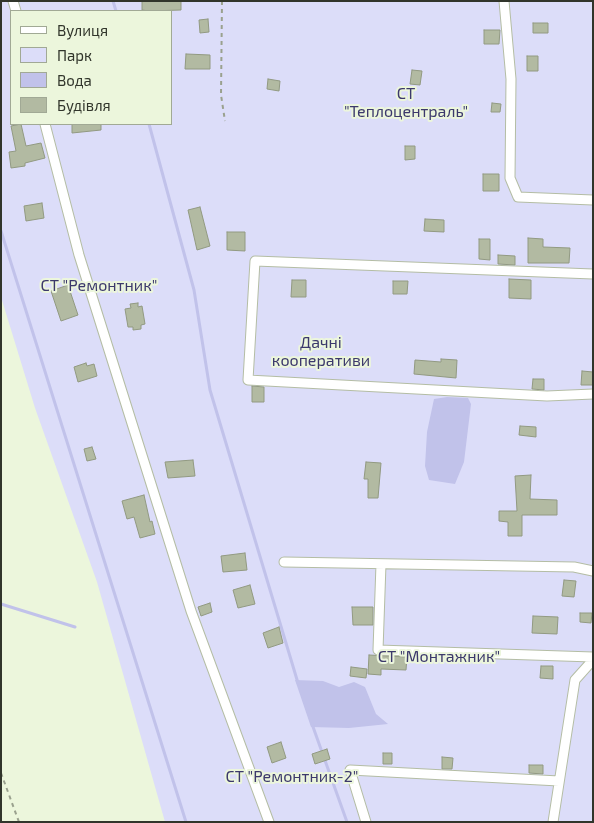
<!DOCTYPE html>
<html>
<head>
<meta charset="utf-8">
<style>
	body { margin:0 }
	#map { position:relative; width:594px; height:823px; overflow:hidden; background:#ecf6dc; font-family:"Exo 2",sans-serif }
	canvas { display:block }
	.frame { position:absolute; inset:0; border:2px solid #31352b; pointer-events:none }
	.legend { position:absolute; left:10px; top:10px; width:162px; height:115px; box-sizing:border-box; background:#ecf6dc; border:1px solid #a1a995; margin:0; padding:6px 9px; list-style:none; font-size:15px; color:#31352b }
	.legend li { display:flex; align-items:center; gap:10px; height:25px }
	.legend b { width:25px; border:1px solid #a1a995 }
</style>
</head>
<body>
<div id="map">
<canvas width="594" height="823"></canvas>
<div class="frame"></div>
<ul class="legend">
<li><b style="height:6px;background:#fff"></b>Вулиця</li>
<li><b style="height:14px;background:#dcddf9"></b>Парк</li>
<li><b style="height:14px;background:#c1c2ea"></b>Вода</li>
<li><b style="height:14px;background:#b2baa2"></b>Будівля</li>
</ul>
</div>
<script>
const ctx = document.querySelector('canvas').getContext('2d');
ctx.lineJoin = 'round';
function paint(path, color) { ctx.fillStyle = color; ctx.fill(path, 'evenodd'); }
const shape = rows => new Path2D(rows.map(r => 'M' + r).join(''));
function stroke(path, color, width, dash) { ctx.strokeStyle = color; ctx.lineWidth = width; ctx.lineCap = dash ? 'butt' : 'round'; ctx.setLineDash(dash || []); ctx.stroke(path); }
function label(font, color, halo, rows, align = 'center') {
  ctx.font = font + ' "Exo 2",sans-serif'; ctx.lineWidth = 4; ctx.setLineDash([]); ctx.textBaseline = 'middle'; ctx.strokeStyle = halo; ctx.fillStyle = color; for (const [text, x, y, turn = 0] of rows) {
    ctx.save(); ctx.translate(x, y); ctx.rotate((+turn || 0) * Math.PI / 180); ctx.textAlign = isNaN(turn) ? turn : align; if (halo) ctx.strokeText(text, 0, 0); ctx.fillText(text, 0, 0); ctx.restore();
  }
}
const green = shape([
	[1,1,593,1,593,822,165,822,97,582,35,408,1,297],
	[11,11,171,11,171,124,11,124]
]);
const water = shape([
	[447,397,468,398,471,404,464,462,455,484,429,480,425,466,427,432,434,399],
	[295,680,323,681,339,687,354,682,365,687,376,714,388,724,349,728,311,727]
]);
const stream = shape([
	[113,1,116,11],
	[149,124,194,290,210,390,298,683],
	[1,231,186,822],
	[1,604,75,627],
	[312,724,347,822]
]);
const building = shape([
	[142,1,181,1,181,10,149,11,142,10,142,1],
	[208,19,209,32,200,33,199,20,208,19],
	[533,23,548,23,548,33,533,33,533,23],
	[484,30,500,30,499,44,484,44,484,30],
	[186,54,210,55,210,69,185,69,186,54],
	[527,56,538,56,538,71,527,71,527,56],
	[412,70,422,71,420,85,410,84,412,70],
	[268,79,280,81,279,91,267,89,268,79],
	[492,103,501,104,500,112,491,112,492,103],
	[21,124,26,146,41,143,45,158,25,163,25,166,11,168,9,152,16,151,11,126,21,124],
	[72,124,101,124,101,130,72,133,72,124],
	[405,146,415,146,415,159,405,160,405,146],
	[483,174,499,174,499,191,483,191,483,174],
	[42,203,44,218,26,221,24,206,42,203],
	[200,207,210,246,197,250,188,210,200,207],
	[425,219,444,220,444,232,424,231,425,219],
	[227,232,245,232,245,251,227,250,227,232],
	[528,238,543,239,543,247,570,248,569,263,528,263,528,238],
	[479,239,490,239,490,260,479,259,479,239],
	[498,255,515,256,515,265,498,264,498,255],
	[509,279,531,280,531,299,509,298,509,279],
	[292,280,306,280,306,297,291,297,292,280],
	[393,281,408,281,407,294,393,294,393,281],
	[68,285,78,315,61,321,51,291,68,285],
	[138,303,138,307,142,306,145,324,141,325,141,329,133,330,133,327,128,327,125,309,131,308,130,304,138,303],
	[441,359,457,360,456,378,414,374,415,360,441,362,441,359],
	[86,363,87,366,94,364,97,376,78,382,74,367,86,363],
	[582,371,593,372,593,385,581,385,582,371],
	[533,379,544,379,544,390,532,389,533,379],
	[252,386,264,387,264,402,252,402,252,386],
	[520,426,536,427,536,437,519,435,520,426],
	[92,447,96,459,87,461,84,449,92,447],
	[193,460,195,476,168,478,165,462,193,460],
	[366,462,381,463,378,498,368,498,368,479,364,479,366,462],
	[531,475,530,499,557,500,557,515,522,515,522,536,508,536,508,522,499,521,499,511,517,511,515,476,531,475],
	[144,495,150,522,152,521,155,534,140,538,134,517,127,519,122,501,144,495],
	[245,553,247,570,223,572,221,556,245,553],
	[564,580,576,581,574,597,562,596,564,580],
	[250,585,255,604,238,608,233,590,250,585],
	[210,603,212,612,201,616,198,607,210,603],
	[352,607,373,607,373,625,353,625,352,607],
	[580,613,592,613,591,623,580,622,580,613],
	[533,616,558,617,557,634,532,633,533,616],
	[279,627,283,643,268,648,263,633,279,627],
	[369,655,407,657,406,670,381,669,381,675,368,674,369,655],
	[541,666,553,666,553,679,540,678,541,666],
	[351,667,367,669,366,678,350,676,351,667],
	[281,742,286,758,272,763,267,747,281,742],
	[327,749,330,759,315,764,312,754,327,749],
	[383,753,392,753,392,764,383,764,383,753],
	[442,757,453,758,452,769,442,769,442,757],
	[529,765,543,765,543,774,529,773,529,765]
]);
const path = shape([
	[222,1,221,95,225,121],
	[1,773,19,822]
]);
const street = shape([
	[13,1,16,11],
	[504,1,511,79,510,178,518,197,593,200],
	[45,124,79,255,191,611,269,822],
	[593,274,255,261,248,380,547,396,593,394],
	[284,562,574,567,593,571],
	[381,564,378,650,593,657],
	[366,822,350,770,559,781],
	[553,822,575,680,593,660]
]);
const parkNames = [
	["СТ",406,94],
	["\"Теплоцентраль\"",406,112],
	["СТ \"Ремонтник\"",99,286],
	["Дачні",321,343],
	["кооперативи",321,361],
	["СТ \"Монтажник\"",439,657],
	["СТ \"Ремонтник-2\"",292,777]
];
paint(green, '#dcddf9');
paint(water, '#c1c2ea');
stroke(stream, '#c1c2ea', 3);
paint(building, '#b2baa2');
stroke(building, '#929a82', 1);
stroke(street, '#b4bda4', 11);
stroke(path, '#9aa18e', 2, [4, 4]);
stroke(street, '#fff', 9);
label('16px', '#3c396c', '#ecf6dc', parkNames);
</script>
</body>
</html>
